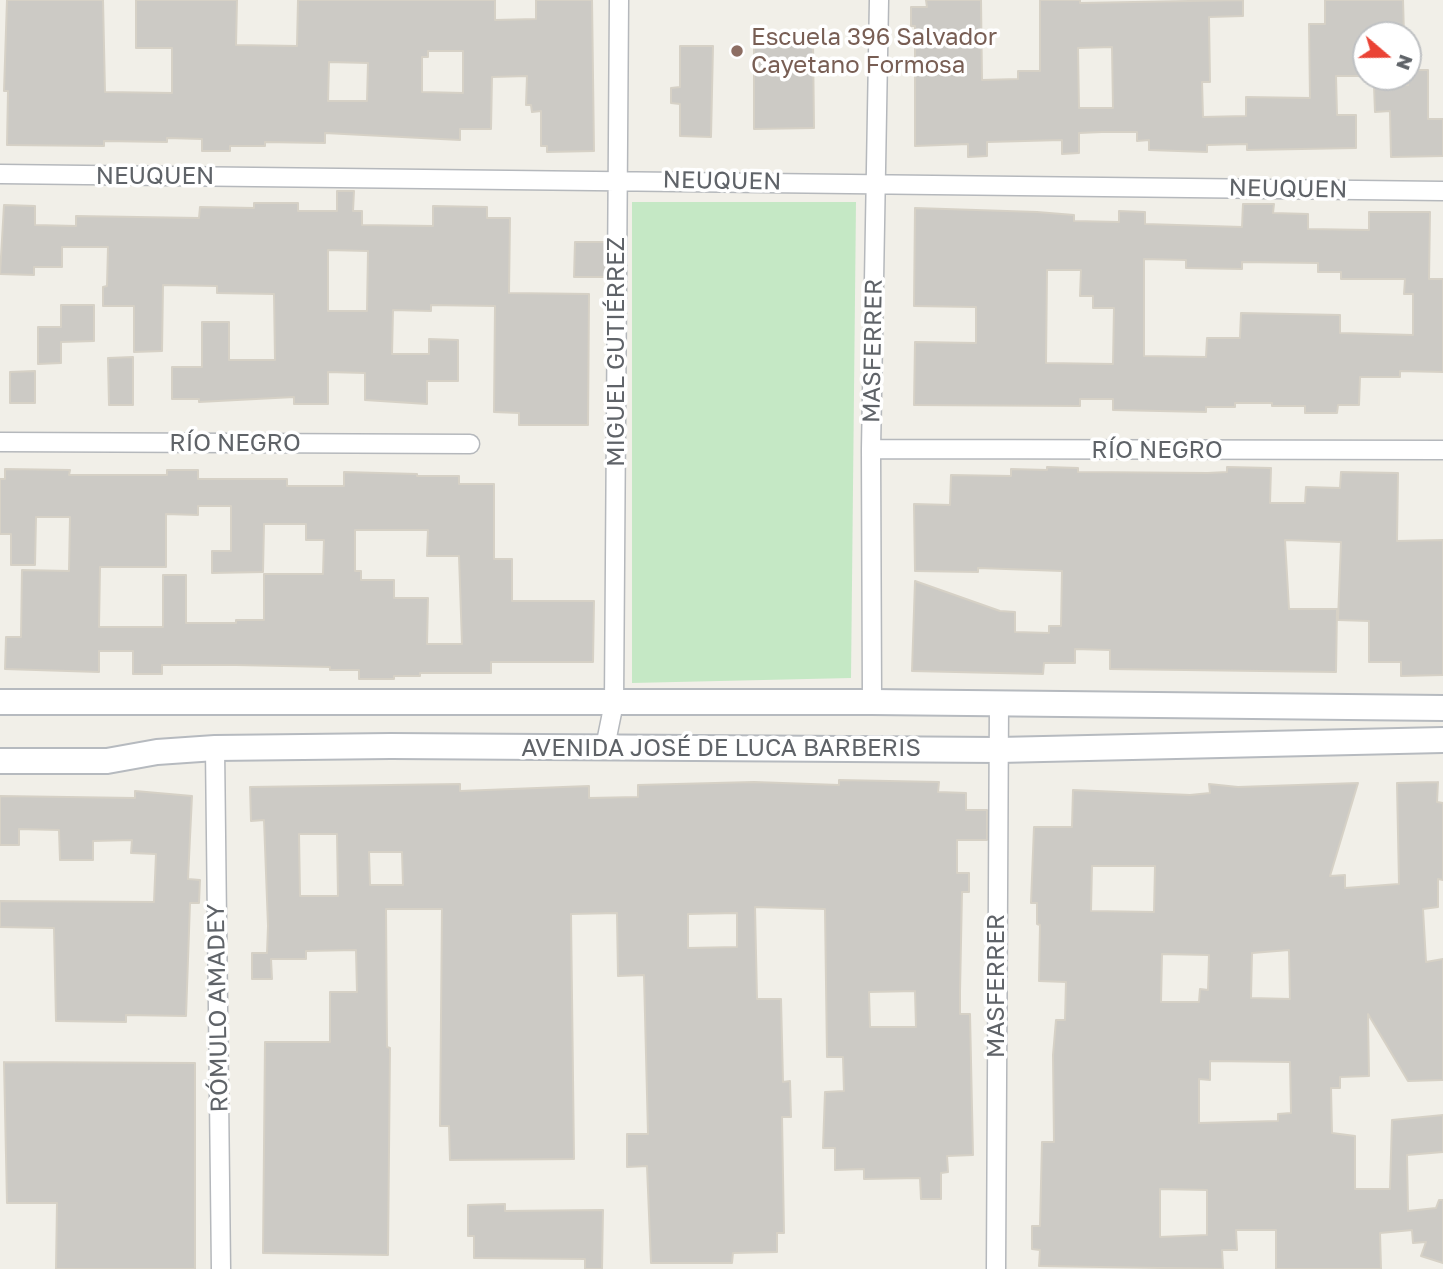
<!DOCTYPE html>
<html>
<head>
<meta charset="utf-8">
<style>
	body { margin:0 }
	#map { position:relative; width:1443px; height:1269px; overflow:hidden; background:#f1efe8; font-family:"Golos Text",sans-serif }
	canvas { display:block }
	.north { position:absolute; left:1352px; top:21px; width:70px; height:70px; box-sizing:border-box; background:#fff; border:2px solid #bfc1c3; border-radius:50%; rotate:110deg; font-size:19px; font-weight:700; line-height:28px; text-align:center; color:#5f6368 }
	.north::after { content:''; display:block; margin:auto; width:24px; height:32px; background:#ea4335; clip-path:polygon(50% 0,100% 100%,50% 72%,0 100%) }
</style>
</head>
<body>
<div id="map">
<canvas width="1443" height="1269"></canvas>
<div class="north">N</div>
</div>
<script>
const ctx = document.querySelector('canvas').getContext('2d');
ctx.lineJoin = 'round';
function paint(path, color) { ctx.fillStyle = color; ctx.fill(path, 'evenodd'); }
const shape = rows => new Path2D(rows.map(r => 'M' + r).join(''));
function stroke(path, color, width, dash) { ctx.strokeStyle = color; ctx.lineWidth = width; ctx.lineCap = dash ? 'butt' : 'round'; ctx.setLineDash(dash || []); ctx.stroke(path); }
function label(font, color, halo, rows, align = 'center') {
  ctx.font = font + ' "Golos Text",sans-serif'; ctx.lineWidth = 7; ctx.setLineDash([]); ctx.textBaseline = 'middle'; ctx.strokeStyle = halo; ctx.fillStyle = color; for (const [text, x, y, turn = 0] of rows) {
    ctx.save(); ctx.translate(x, y); ctx.rotate((+turn || 0) * Math.PI / 180); ctx.textAlign = isNaN(turn) ? turn : align; if (halo) ctx.strokeText(text, 0, 0); ctx.fillText(text, 0, 0); ctx.restore();
  }
}
const green = shape([
	[632,202,856,202,851,678,632,683]
]);
const building = shape([
	[7,0,103,0,105,92,172,93,172,48,136,48,136,0,237,0,236,45,297,46,298,0,495,0,495,20,536,19,536,0,592,0,594,151,547,152,547,146,541,146,541,111,532,112,531,105,526,105,527,76,492,77,491,129,460,129,460,140,325,133,325,143,265,142,265,146,230,146,230,151,202,151,202,139,167,138,167,142,104,141,104,146,7,145,8,91,4,91,7,0],
	[428,51,463,51,463,93,422,92,422,57,428,57,428,51],
	[329,62,368,63,367,101,328,101,329,62],
	[926,0,981,0,982,80,1018,79,1018,71,1040,71,1040,0,1080,0,1080,3,1243,0,1243,16,1209,17,1210,82,1202,82,1203,117,1246,116,1246,97,1310,98,1309,24,1325,24,1325,0,1403,0,1404,35,1366,35,1366,76,1336,76,1337,115,1356,115,1356,148,1247,150,1247,144,1207,145,1207,152,1149,150,1149,140,1137,141,1137,132,1102,132,1079,133,1079,153,1062,154,1062,140,987,142,987,156,968,157,968,144,915,146,915,26,911,26,911,7,927,7,926,0],
	[1112,47,1113,108,1079,108,1078,48,1112,47],
	[754,42,813,42,814,128,754,129,754,42],
	[680,46,713,46,711,137,680,136,680,104,671,103,671,88,680,87,680,46],
	[1408,70,1428,70,1428,119,1443,119,1443,156,1391,157,1390,111,1375,112,1374,86,1408,85,1408,70],
	[337,191,354,191,353,211,362,211,362,225,433,226,433,206,487,207,487,218,510,218,509,293,589,294,588,425,519,425,519,413,494,412,495,306,431,305,431,311,393,310,392,354,429,354,429,339,458,340,458,381,427,381,427,404,365,400,365,373,328,372,328,404,294,404,294,397,199,402,199,399,172,399,172,367,202,367,202,322,229,322,229,360,275,360,274,294,217,293,217,286,163,285,162,351,134,352,134,306,103,306,103,287,107,286,108,247,62,247,62,267,34,267,34,275,0,274,4,205,35,206,35,225,76,226,76,216,199,218,200,207,254,208,254,203,298,203,298,211,337,211,337,191],
	[328,250,368,251,367,311,328,311,328,250],
	[1243,204,1274,204,1273,213,1308,214,1308,229,1369,230,1369,212,1430,212,1429,279,1443,279,1443,372,1400,371,1400,377,1360,377,1359,405,1338,405,1337,413,1305,413,1305,406,1272,406,1272,403,1235,403,1235,407,1206,407,1206,412,1113,410,1113,399,1080,399,1080,406,914,405,915,342,976,343,976,307,914,306,915,208,1037,212,1074,215,1074,221,1119,222,1119,211,1145,212,1145,224,1242,227,1243,204],
	[1144,259,1186,260,1186,268,1242,269,1242,262,1318,263,1318,272,1341,272,1341,279,1405,279,1404,294,1413,294,1413,335,1340,333,1340,315,1241,313,1240,338,1207,338,1206,357,1144,356,1144,259],
	[1047,270,1081,270,1080,296,1093,296,1093,308,1114,308,1113,364,1046,363,1047,270],
	[575,242,606,242,606,277,574,277,575,242],
	[61,305,94,305,94,341,61,342,61,363,38,364,38,327,61,327,61,305],
	[133,357,133,405,109,405,108,358,133,357],
	[35,371,35,403,10,403,10,372,35,371],
	[1047,467,1078,468,1078,472,1208,473,1227,472,1227,467,1271,468,1270,503,1305,503,1306,487,1340,488,1341,472,1398,473,1397,541,1443,540,1443,675,1401,676,1401,662,1369,662,1369,621,1338,620,1341,542,1285,540,1289,609,1337,609,1336,672,1110,669,1110,650,1075,649,1075,663,1044,663,1043,674,912,671,915,581,1000,611,1015,612,1015,632,1049,633,1049,626,1061,626,1062,571,978,568,978,572,915,571,914,504,950,505,951,475,1011,476,1011,469,1047,470,1047,467],
	[5,469,70,470,69,475,167,475,167,470,198,470,198,479,287,479,287,486,344,486,344,472,417,474,417,476,459,476,459,484,494,484,494,559,512,559,512,601,594,601,593,662,491,662,491,673,420,673,420,676,394,676,394,679,359,679,359,670,330,670,330,667,236,665,162,665,162,674,133,674,133,651,99,651,99,672,5,669,6,637,21,637,22,570,69,571,70,517,36,517,35,565,11,565,11,534,0,534,0,479,5,479,5,469],
	[198,506,231,506,231,551,212,551,212,573,263,572,264,524,306,524,306,540,324,540,323,574,264,574,264,620,236,620,236,623,186,623,186,575,163,575,163,627,99,627,100,567,166,567,166,514,198,515,198,506],
	[355,530,428,530,427,556,459,556,462,644,427,644,428,598,394,598,394,580,361,580,361,571,355,571,355,530],
	[839,780,939,782,938,792,966,793,966,810,987,810,987,840,957,840,957,873,969,873,969,892,962,892,960,992,960,1014,970,1014,973,1155,947,1156,948,1172,941,1173,941,1199,921,1199,920,1178,864,1179,864,1169,835,1170,835,1148,823,1148,825,1092,844,1091,843,1057,827,1057,825,909,755,907,757,999,781,999,783,1082,790,1081,791,1117,782,1117,784,1233,777,1233,777,1252,733,1253,732,1263,651,1263,647,1166,627,1167,627,1134,648,1134,644,975,618,976,617,913,571,914,574,1159,450,1160,449,1126,440,1126,442,909,386,909,387,1047,390,1048,388,1255,263,1253,265,1042,330,1042,330,992,357,992,356,950,306,951,306,959,271,959,272,979,252,979,252,953,267,953,268,926,264,820,251,821,250,787,460,784,460,791,589,786,589,798,638,797,638,785,754,782,839,785,839,780],
	[299,834,337,834,338,896,300,896,299,834],
	[369,852,402,852,403,885,370,885,369,852],
	[737,913,737,947,688,948,688,914,737,913],
	[915,991,916,1027,870,1027,869,992,915,991],
	[1438,782,1437,802,1443,803,1443,880,1438,879,1438,907,1423,909,1426,962,1443,959,1443,1080,1408,1081,1368,1014,1369,1076,1340,1077,1340,1088,1331,1088,1332,1133,1355,1136,1355,1189,1390,1189,1392,1120,1443,1115,1443,1152,1407,1155,1408,1211,1436,1208,1439,1200,1443,1200,1443,1263,1421,1256,1426,1242,1413,1243,1412,1230,1380,1233,1381,1269,1276,1269,1276,1230,1236,1230,1237,1250,1222,1250,1223,1269,1039,1266,1040,1250,1032,1249,1032,1226,1040,1226,1042,1142,1054,1142,1053,1055,1056,1020,1065,1020,1066,982,1039,981,1040,925,1037,924,1037,903,1031,903,1034,827,1072,827,1073,790,1190,795,1210,793,1209,784,1238,787,1358,783,1330,876,1345,875,1345,888,1399,884,1397,783,1438,782],
	[1092,866,1155,866,1154,912,1091,911,1092,866],
	[1289,950,1290,999,1251,998,1252,953,1289,950],
	[1162,954,1209,955,1208,990,1200,989,1199,1002,1161,1002,1162,954],
	[1210,1061,1290,1062,1291,1113,1278,1114,1278,1121,1199,1123,1199,1079,1210,1080,1210,1061],
	[1160,1189,1207,1190,1207,1235,1160,1237,1160,1189],
	[135,791,192,796,188,879,200,880,199,903,190,903,186,1016,126,1015,126,1022,56,1021,54,928,0,927,0,901,154,902,156,854,131,853,132,840,93,841,93,860,60,860,59,830,19,829,19,845,0,845,0,796,135,798,135,791],
	[4,1062,195,1063,195,1269,56,1269,57,1203,7,1203,4,1062],
	[505,1204,505,1211,603,1210,602,1269,585,1269,585,1259,474,1258,474,1236,468,1236,468,1205,505,1204]
]);
const minor = shape([
	[0,174,1443,191],
	[0,442,470,444],
	[871,449,1443,450],
	[872,702,871,449,879,0],
	[605,747,614,703,619,0],
	[215,748,221,1269],
	[996,1269,999,703]
]);
const secondary = shape([
	[0,702,872,702,1443,708],
	[0,761,107,761,157,752,215,748,391,746,999,750,1443,740]
]);
const markers = [
	[737,51,7,"#8d6e63"]
];
const educationNames = [
	["Escuela 396 Salvador",751,37],
	["Cayetano Formosa",751,65]
];
const streetNames = [
	["NEUQUEN",155,176],
	["NEUQUEN",722,181,1],
	["NEUQUEN",1288,189,1],
	["MASFERRER",873,351,-89],
	["MIGUEL GUTIÉRREZ",616,352,-90],
	["RÍO NEGRO",235,443],
	["RÍO NEGRO",1157,450],
	["AVENIDA JOSÉ DE LUCA BARBERIS",721,748],
	["MASFERRER",996,986,-90],
	["RÓMULO AMADEY",218,1008,-91]
];
paint(green, '#c5e8c5');
paint(building, '#cccac5');
stroke(building, '#d6d1c6', 2);
stroke(minor, '#b5b8bc', 21);
stroke(secondary, '#b6babf', 28);
stroke(minor, '#fff', 18);
stroke(secondary, '#fff', 24);
for (const [x, y, r, color] of markers) { const dot = new Path2D(); dot.arc(x, y, r, 0, 2 * Math.PI); ctx.fillStyle = color; ctx.fill(dot); stroke(dot, '#fff', 2.5); }
label('24px', '#785e54', '#fff', educationNames, 'left');
label('24px', '#5f6368', '#fff', streetNames);
</script>
</body>
</html>
